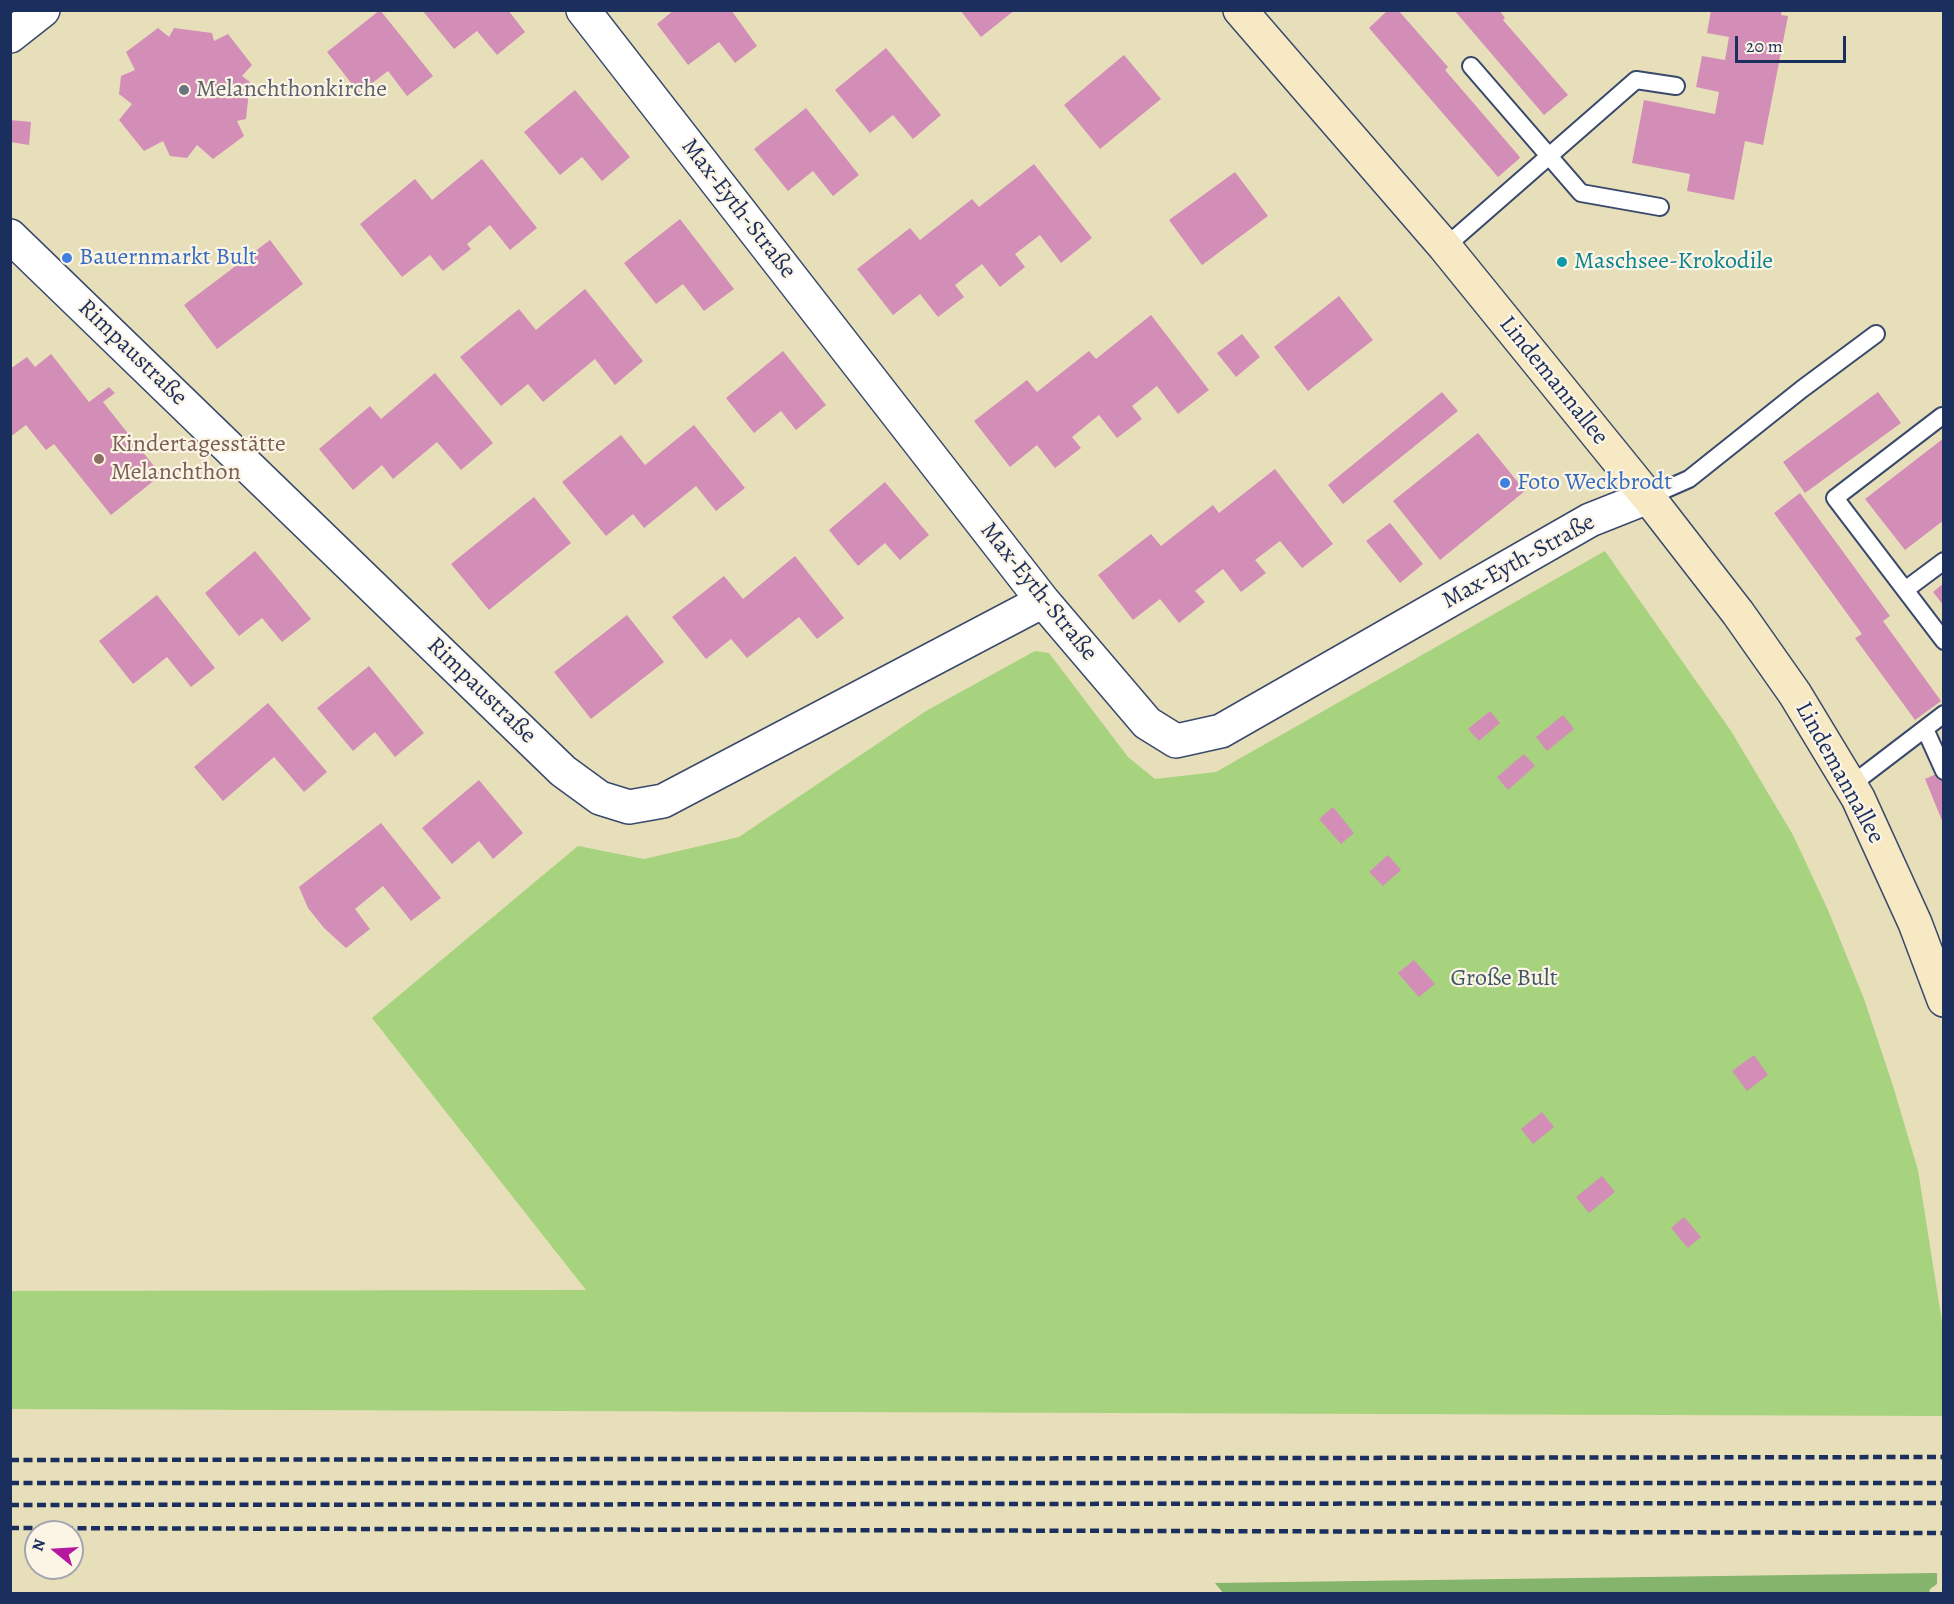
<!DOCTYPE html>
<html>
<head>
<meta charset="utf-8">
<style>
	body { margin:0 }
	#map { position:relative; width:1954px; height:1604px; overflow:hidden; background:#e6dfba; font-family:Alegreya,serif }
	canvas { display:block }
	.frame { position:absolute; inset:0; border:12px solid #1b2f5e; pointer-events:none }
	.north { position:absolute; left:24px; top:1520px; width:60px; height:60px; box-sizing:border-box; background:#fcf5e5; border:2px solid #a2a6af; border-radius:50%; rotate:288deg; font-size:16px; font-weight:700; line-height:24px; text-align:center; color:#1b2f5e }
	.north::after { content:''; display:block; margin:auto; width:21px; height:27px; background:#b5179e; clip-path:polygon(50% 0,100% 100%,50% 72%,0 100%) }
	.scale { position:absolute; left:1735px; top:36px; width:111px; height:27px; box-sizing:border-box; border:3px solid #1b2f5e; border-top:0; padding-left:8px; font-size:18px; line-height:21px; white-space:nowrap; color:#1b2f5e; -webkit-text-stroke:4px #fcf5e5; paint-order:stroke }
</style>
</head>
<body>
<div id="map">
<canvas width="1954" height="1604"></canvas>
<div class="frame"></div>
<div class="north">N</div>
<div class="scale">20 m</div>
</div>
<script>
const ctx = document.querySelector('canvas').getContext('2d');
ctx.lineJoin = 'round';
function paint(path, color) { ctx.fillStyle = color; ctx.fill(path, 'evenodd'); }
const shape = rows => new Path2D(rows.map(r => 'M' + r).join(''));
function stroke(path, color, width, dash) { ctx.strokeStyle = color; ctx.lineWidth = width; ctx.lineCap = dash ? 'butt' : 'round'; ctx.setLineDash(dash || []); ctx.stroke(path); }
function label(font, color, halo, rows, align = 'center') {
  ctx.font = font + ' Alegreya,serif'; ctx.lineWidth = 4.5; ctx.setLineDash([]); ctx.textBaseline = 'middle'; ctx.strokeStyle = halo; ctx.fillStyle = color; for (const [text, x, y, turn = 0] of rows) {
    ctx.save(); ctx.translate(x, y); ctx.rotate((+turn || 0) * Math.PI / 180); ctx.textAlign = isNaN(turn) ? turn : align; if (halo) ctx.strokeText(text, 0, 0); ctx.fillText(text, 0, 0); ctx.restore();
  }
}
const green = shape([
	[1605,551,1731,731,1793,835,1828,910,1864,999,1893,1086,1918,1170,1944,1335,1943,1416,11,1409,11,1291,586,1290,372,1018,578,846,644,859,739,837,926,711,1035,651,1049,653,1128,757,1155,779,1216,772]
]);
const forest = shape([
	[1937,1573,1937,1584,1930,1589,1929,1594,1224,1594,1215,1583]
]);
const building = shape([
	[380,10,433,76,407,96,388,71,359,93,327,52],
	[422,10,508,10,525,32,497,55,477,31,454,49],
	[674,10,731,10,757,46,735,63,719,42,688,65,657,24],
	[960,10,1015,10,981,37],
	[1388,10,1398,10,1448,67,1445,70,1519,156,1520,158,1498,177,1369,28],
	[1454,10,1499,10,1505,18,1503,20,1568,95,1544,115],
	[1711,10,1782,10,1781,15,1788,16,1763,145,1745,141,1734,200,1687,191,1690,174,1632,163,1644,100,1715,114,1719,92,1696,87,1702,56,1725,60,1729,37,1707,33],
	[158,28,169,37,174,28,212,33,214,41,228,34,252,65,242,76,250,82,246,119,237,121,244,136,213,159,197,145,187,158,170,156,163,141,144,151,119,120,132,104,119,94,121,76,135,70,126,52],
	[886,48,941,115,913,139,893,115,870,133,835,90],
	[1124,55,1161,99,1100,149,1064,105],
	[575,90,630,157,602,181,582,157,560,175,524,132],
	[806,108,859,175,833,196,813,171,788,191,754,149],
	[10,120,31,122,29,145,10,142],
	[482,159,537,228,510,250,490,225,467,244,471,249,443,271,430,255,402,277,360,224,415,179,432,200],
	[1034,164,1092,238,1061,263,1040,235,1015,254,1025,267,1000,287,982,264,955,285,964,297,938,317,920,294,893,315,857,269,910,228,920,240,972,199,979,207],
	[1235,172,1268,216,1202,265,1169,220],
	[680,219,734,289,704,311,683,284,656,304,624,263],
	[270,240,303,284,217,349,184,305],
	[585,289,643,361,615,385,595,359,543,402,528,384,501,406,460,357,519,309,536,330],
	[1339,296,1373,340,1308,391,1274,347],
	[1151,315,1209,390,1178,414,1157,386,1132,406,1142,419,1117,438,1099,415,1072,437,1081,448,1055,468,1037,445,1010,467,974,421,1027,380,1037,392,1089,351,1096,359],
	[1242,334,1260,357,1236,377,1217,353],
	[783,351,826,405,796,430,781,411,754,433,726,398],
	[51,354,89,402,109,387,115,393,103,402,161,475,111,515,54,444,46,450,26,425,10,437,10,369,27,357,35,367],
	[435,373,493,443,461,470,437,442,393,479,382,465,353,490,319,449,370,406,381,419],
	[1442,392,1458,411,1343,504,1328,485],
	[1878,392,1901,423,1805,493,1783,462],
	[694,425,745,488,716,511,696,486,644,528,633,514,606,536,562,482,621,435,645,465],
	[1478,433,1525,491,1440,560,1393,501],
	[1944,438,1944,520,1905,550,1865,499],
	[1275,469,1333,544,1302,568,1280,541,1255,560,1266,573,1241,592,1223,569,1195,591,1205,602,1179,623,1160,599,1133,620,1098,575,1151,534,1161,546,1213,505,1219,513],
	[885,482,929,535,900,560,885,543,858,566,829,530],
	[1800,493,1890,616,1883,621,1941,701,1915,720,1855,638,1862,634,1774,513],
	[534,497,571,543,489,610,451,564],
	[1390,523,1423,564,1400,583,1366,541],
	[255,551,311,619,282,642,262,618,239,636,205,593],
	[795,556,844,618,817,639,799,617,747,658,731,639,706,659,672,617,724,576,743,599],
	[1944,583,1944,606,1933,592],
	[157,595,215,668,191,687,167,657,133,684,99,641],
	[627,615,664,662,591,719,554,672],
	[369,666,424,733,395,757,375,732,353,751,317,708],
	[268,703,327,772,304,792,274,757,223,801,194,767],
	[1490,711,1500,723,1479,741,1468,729],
	[1563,715,1574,729,1547,751,1536,737],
	[1524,754,1535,766,1508,790,1497,777],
	[1943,771,1943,823,1925,779],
	[479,780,523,833,493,859,479,841,452,864,422,828],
	[1333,807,1354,833,1341,844,1319,819],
	[381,823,441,898,411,921,383,886,355,909,370,929,346,948,324,928,308,908,299,887],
	[1388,855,1401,870,1383,886,1369,872],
	[1414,960,1435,984,1419,997,1398,973],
	[1754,1055,1768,1075,1747,1091,1732,1071],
	[1542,1112,1554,1127,1533,1144,1521,1129],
	[1602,1176,1615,1192,1589,1213,1576,1197],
	[1684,1217,1701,1237,1688,1248,1671,1228]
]);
const lane = shape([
	[1471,66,1581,193,1660,207],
	[1445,247,1636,80,1676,86],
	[1942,416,1835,498,1944,641],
	[1648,497,1689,479,1802,389,1876,334],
	[1905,590,1944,561],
	[1925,729,1944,771],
	[1851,785,1944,714]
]);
const street = shape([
	[583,10,1043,601,1147,723,1176,741,1221,731,1590,520,1648,497],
	[10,36,43,10],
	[10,236,563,771,600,798,629,807,663,801,1043,601]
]);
const secondary = shape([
	[1240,10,1445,247,1648,497,1738,613,1795,694,1858,798,1915,923,1944,1000]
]);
const rail = shape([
	[10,1460,1944,1457],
	[10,1483,1944,1483],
	[10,1505,1944,1503],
	[10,1528,1944,1533]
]);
const markers = [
	[184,90,6,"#6b7280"],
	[67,258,6,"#3f7fe0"],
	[1562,262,6,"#0f9aa8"],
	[99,459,6,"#8d6e63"],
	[1505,483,6,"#3f7fe0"]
];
const worshipNames = [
	["Melanchthonkirche",196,90]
];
const streetNames = [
	["Max-Eyth-Straße",738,209,52],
	["Rimpaustraße",132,353,44],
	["Lindemannallee",1553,381,51],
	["Max-Eyth-Straße",1519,562,-29],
	["Max-Eyth-Straße",1038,592,51],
	["Rimpaustraße",481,691,44],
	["Lindemannallee",1839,773,61]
];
const shopNames = [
	["Bauernmarkt Bult",79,258],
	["Foto Weckbrodt",1517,483]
];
const cultureNames = [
	["Maschsee-Krokodile",1574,262]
];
const educationNames = [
	["Kindertagesstätte",111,445],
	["Melanchthon",111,473]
];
const parkNames = [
	["Große Bult",1504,979]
];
paint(green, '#a7d27e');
paint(forest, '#85b46d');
paint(building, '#d38eb7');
stroke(lane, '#39496c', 20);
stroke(street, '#39496c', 36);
stroke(secondary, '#39496c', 36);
stroke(lane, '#fff', 16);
stroke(street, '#fff', 33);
stroke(secondary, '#f6e9c3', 33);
stroke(rail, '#1b2f5e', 4.5, [9, 4.5]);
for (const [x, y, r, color] of markers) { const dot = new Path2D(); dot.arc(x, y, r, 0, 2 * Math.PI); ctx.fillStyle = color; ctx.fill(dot); stroke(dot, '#fcf5e5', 2); }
label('24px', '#5b616d', '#fcf5e5', worshipNames, 'left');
label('24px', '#1b2f5e', '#fcf5e5', streetNames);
label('24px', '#366cbe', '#fcf5e5', shopNames, 'left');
label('24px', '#0d838f', '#fcf5e5', cultureNames, 'left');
label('24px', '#785e54', '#fcf5e5', educationNames, 'left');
label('24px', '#3e5866', '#fcf5e5', parkNames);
</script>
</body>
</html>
